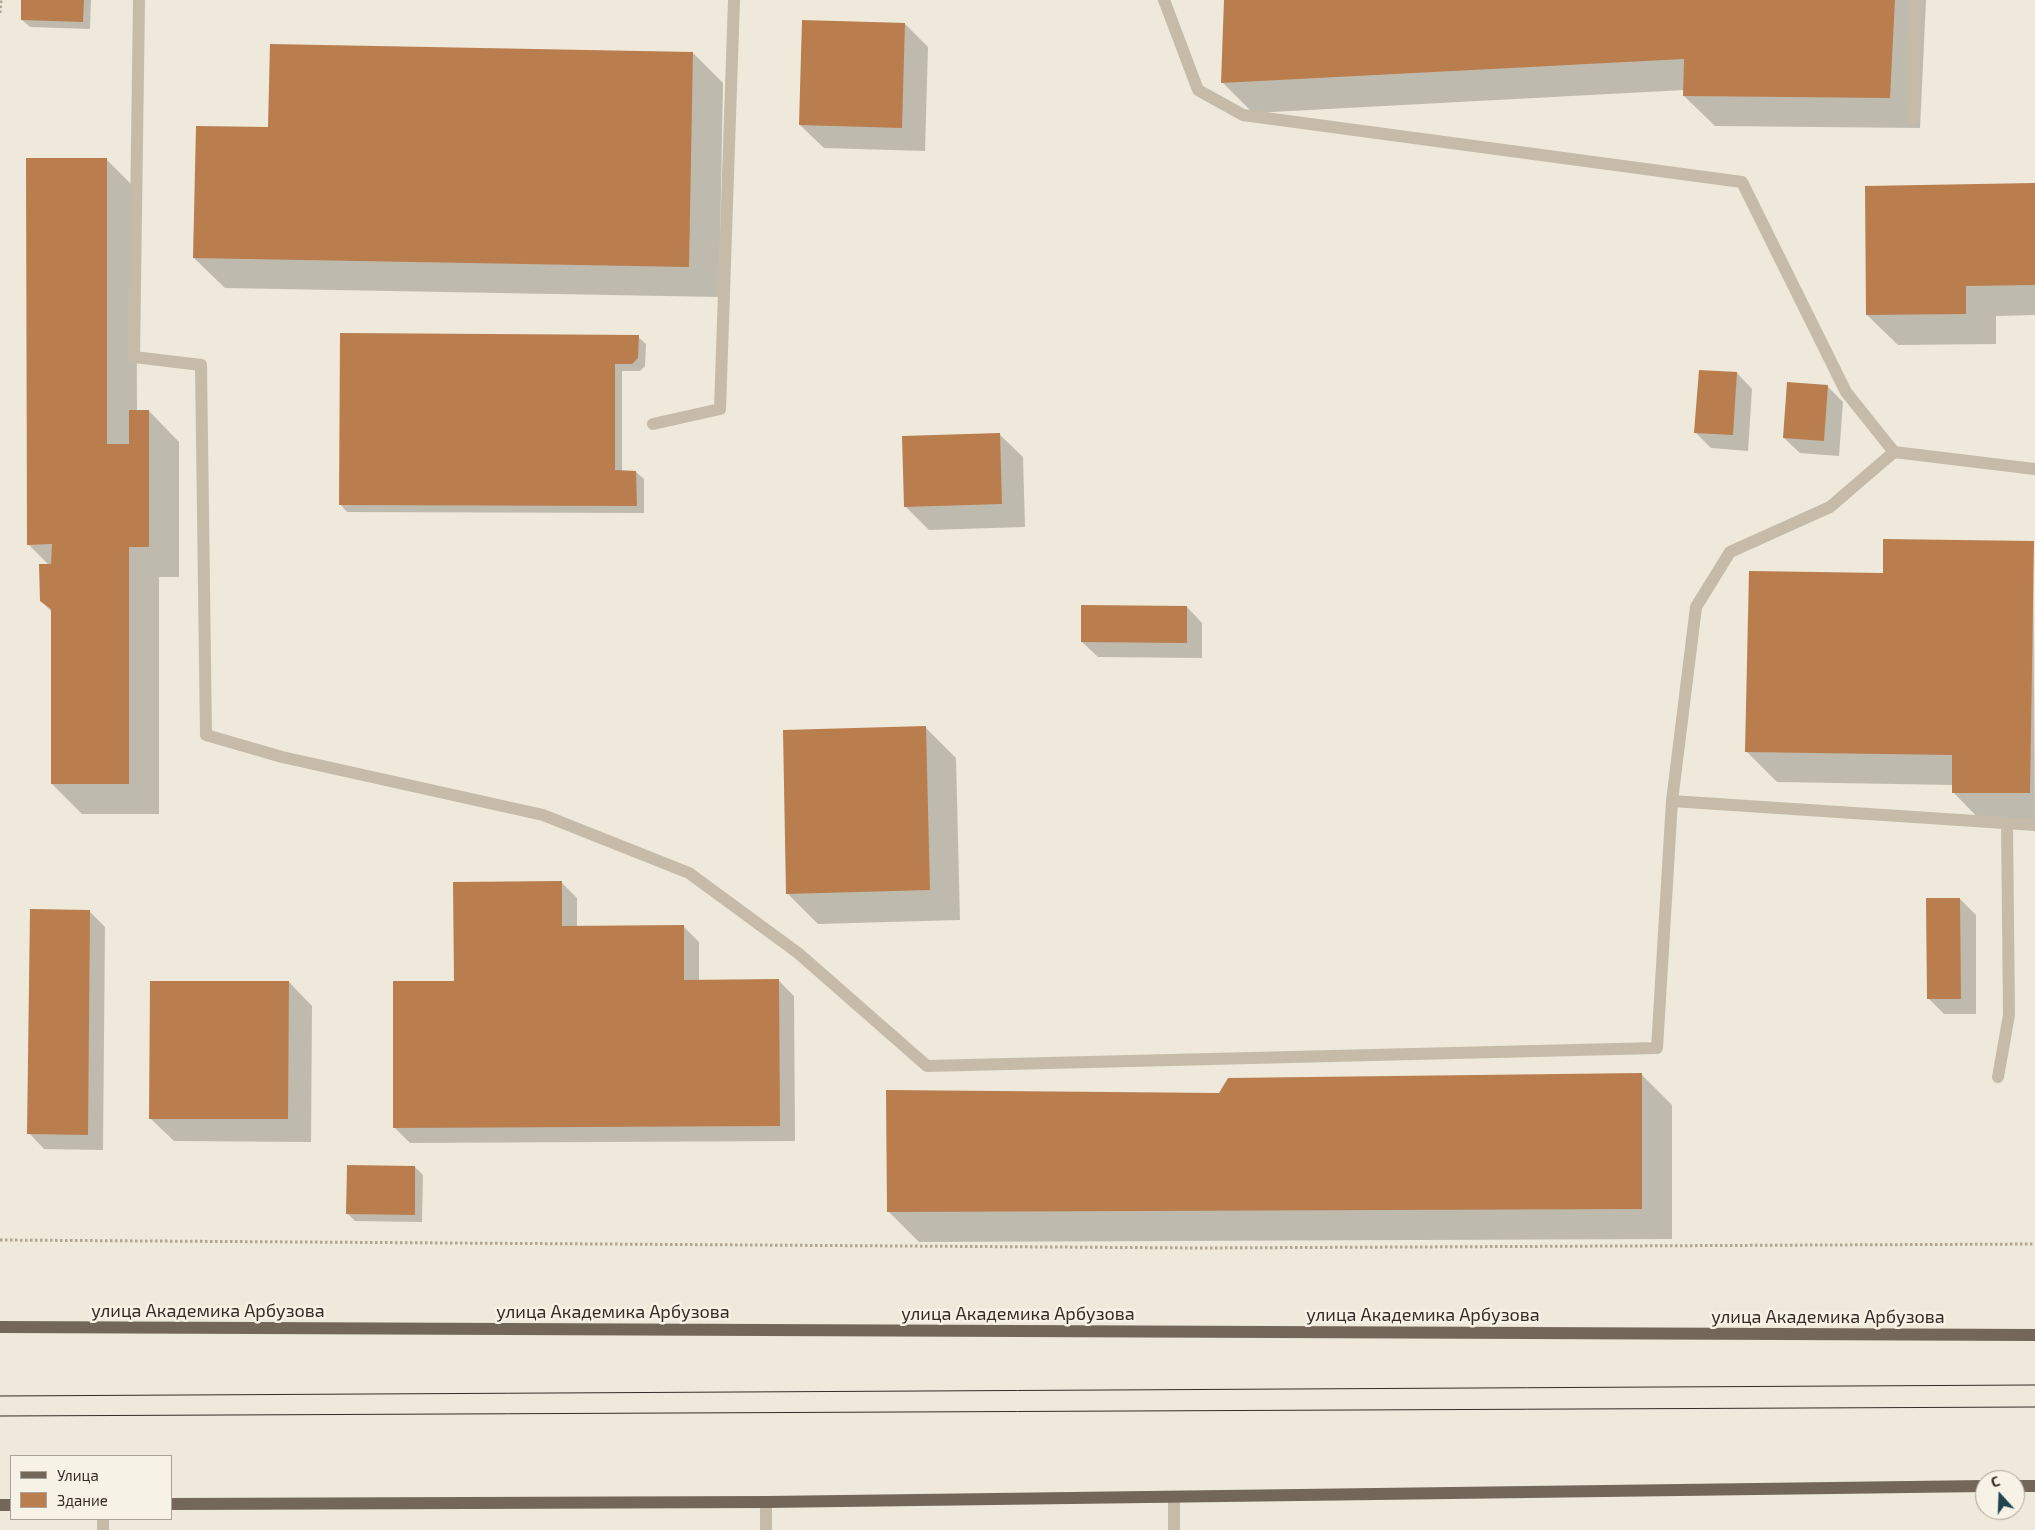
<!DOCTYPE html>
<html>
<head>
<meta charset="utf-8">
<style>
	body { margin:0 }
	#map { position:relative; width:2035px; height:1530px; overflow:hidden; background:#eee9da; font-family:"Exo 2",sans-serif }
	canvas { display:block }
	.legend { position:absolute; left:10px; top:1455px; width:162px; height:65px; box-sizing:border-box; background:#f7f2e6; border:1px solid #a9a39a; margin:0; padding:6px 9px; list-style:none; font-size:15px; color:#332d27 }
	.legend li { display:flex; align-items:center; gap:10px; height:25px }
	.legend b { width:25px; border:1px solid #a9a39a }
	.north { position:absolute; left:1975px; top:1470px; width:50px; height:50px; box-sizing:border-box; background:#f7f2e6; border:1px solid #a9a39a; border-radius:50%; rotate:340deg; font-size:14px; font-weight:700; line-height:20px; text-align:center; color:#332d27 }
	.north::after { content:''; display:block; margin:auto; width:18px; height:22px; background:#21434f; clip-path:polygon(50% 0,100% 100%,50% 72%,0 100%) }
</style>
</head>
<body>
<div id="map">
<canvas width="2035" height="1530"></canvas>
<ul class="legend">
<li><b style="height:6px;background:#73675a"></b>Улица</li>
<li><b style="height:14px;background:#b97d4e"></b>Здание</li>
</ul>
<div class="north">С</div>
</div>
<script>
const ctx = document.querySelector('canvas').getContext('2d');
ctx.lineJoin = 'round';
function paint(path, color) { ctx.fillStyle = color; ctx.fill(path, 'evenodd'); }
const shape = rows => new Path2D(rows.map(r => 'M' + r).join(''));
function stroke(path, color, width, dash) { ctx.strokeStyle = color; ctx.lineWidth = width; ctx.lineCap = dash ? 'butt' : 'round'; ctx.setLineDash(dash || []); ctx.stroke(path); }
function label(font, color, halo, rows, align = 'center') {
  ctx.font = font + ' "Exo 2",sans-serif'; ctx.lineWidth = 5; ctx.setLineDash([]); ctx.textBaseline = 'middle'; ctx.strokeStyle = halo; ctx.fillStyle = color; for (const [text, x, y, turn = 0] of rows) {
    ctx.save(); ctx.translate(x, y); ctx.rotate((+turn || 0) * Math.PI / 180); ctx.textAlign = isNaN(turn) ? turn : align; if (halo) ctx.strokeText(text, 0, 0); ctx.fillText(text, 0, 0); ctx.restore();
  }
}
const shadow = shape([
	[23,0,91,0,90,29,30,27,22,20],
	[1225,0,1926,0,1920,128,1715,126,1684,96,1684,90,1253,113,1222,82],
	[905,24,928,47,925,151,824,148,800,125],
	[693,53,723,83,719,297,225,288,194,258,270,128],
	[106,159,136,189,137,411,149,411,179,442,179,577,159,577,159,814,82,814,52,784,52,612,41,601,49,565,28,544],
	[2035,185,2035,315,1996,316,1996,344,1898,345,1867,315],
	[638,337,646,344,645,366,640,371,622,371,622,472,636,472,644,479,644,513,347,512,340,504],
	[1737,373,1752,389,1748,451,1711,448,1696,433],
	[1827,386,1843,402,1839,456,1800,453,1784,438],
	[999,434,1023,457,1025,527,929,530,905,506],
	[2033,542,2035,823,1983,823,1953,792,1953,785,1777,782,1747,752,1884,574],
	[1187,607,1202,623,1202,658,1098,657,1082,642],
	[926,728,956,758,960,920,818,924,788,894],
	[561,882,577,898,577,927,683,926,699,942,699,981,778,980,794,996,795,1141,410,1143,395,1128,455,983],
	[1960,899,1976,915,1976,1014,1944,1014,1928,998],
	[89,911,105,927,103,1150,44,1149,29,1133],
	[289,982,312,1006,311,1142,174,1141,150,1118],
	[1642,1075,1672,1105,1672,1239,919,1242,889,1212,1220,1094],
	[415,1167,423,1175,422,1222,355,1221,347,1213]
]);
const building = shape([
	[21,0,84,0,83,22,21,20],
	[1224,0,1895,0,1890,98,1683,96,1684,59,1221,83],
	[802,20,905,23,902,128,799,125],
	[270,44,693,52,689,267,193,258,196,126,268,127],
	[26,158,107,158,107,444,129,444,129,410,149,410,149,547,129,547,129,784,51,784,51,609,40,601,39,564,51,564,52,544,27,545],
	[2035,183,2035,285,1966,286,1966,314,1866,315,1865,186],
	[340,333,639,335,638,358,632,364,615,364,615,470,636,471,637,506,339,505],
	[1699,370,1737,372,1733,435,1694,433],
	[1787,382,1828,385,1824,441,1783,438],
	[1000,433,1002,504,904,507,902,436],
	[1883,539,2034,541,2030,793,1952,793,1952,755,1745,752,1749,571,1883,573],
	[1081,605,1187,606,1187,643,1081,642],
	[926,726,930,890,786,894,783,730],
	[562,881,562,926,684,925,684,980,779,979,780,1126,393,1128,393,981,454,981,453,882],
	[1926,898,1960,898,1961,999,1927,999],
	[30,909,90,910,88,1135,27,1134],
	[150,981,289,981,288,1119,149,1119],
	[1642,1073,1642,1209,887,1212,886,1090,1219,1093,1228,1078],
	[347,1165,415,1166,415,1215,346,1214]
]);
const path = shape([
	[0,13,1,0],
	[0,1240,1200,1248,2035,1244]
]);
const minor = shape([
	[139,0,134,357,201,365,206,735,282,757,543,815,689,873,798,953,927,1066,1657,1048,1672,801,2035,825],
	[1164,0,1198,90,1243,115,1742,182,1846,392,1894,452,2035,469],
	[1913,118,1916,0],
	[653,424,720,409,734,0],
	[1672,801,1696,607,1730,552,1830,507,1894,452],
	[1998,1077,2009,1015,2007,823],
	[103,1519,103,1530],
	[766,1530,766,1502],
	[1174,1530,1174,1498]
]);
const major = shape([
	[0,1327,2035,1335],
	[2015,1486,2035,1486],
	[171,1504,766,1502,1985,1486],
	[0,1505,11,1505]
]);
const tram = shape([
	[0,1396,2035,1385],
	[0,1416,2035,1407]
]);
const streetNames = [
	["улица Академика Арбузова",208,1311],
	["улица Академика Арбузова",613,1312],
	["улица Академика Арбузова",1018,1314],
	["улица Академика Арбузова",1423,1315],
	["улица Академика Арбузова",1828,1317]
];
paint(shadow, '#0003');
paint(building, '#b97d4e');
stroke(path, '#b1a592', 3, [2.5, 2.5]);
stroke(minor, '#c5bba8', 12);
stroke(major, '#73675a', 12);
stroke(tram, '#332d27', 1);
label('18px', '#332d27', '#f7f2e6', streetNames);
</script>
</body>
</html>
